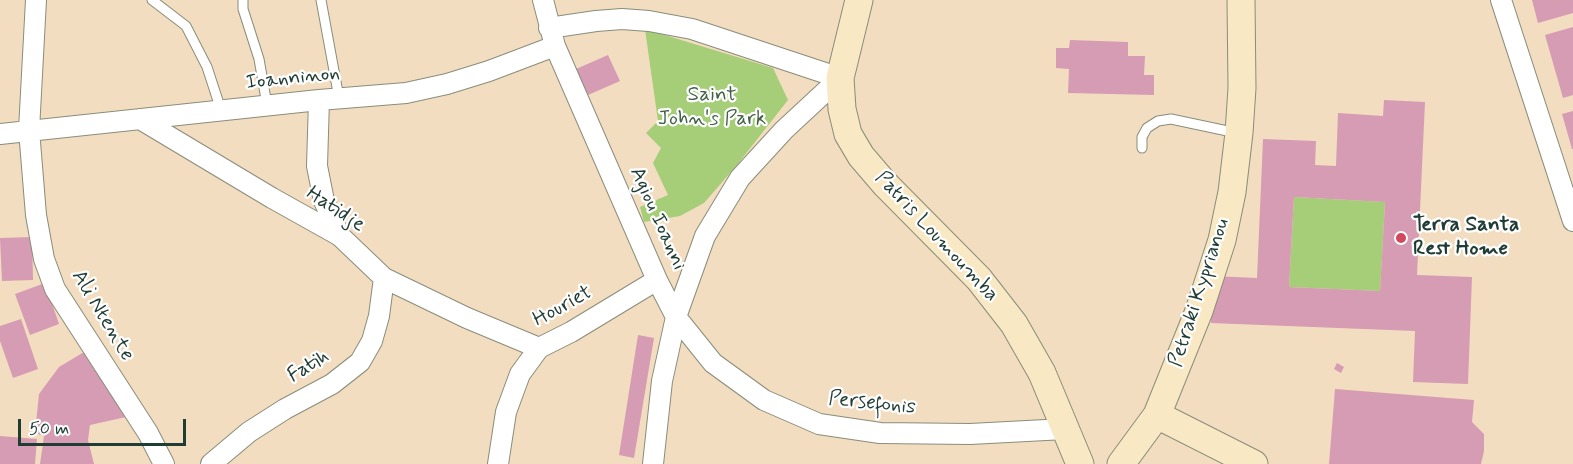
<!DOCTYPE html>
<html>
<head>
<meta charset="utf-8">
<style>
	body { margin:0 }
	#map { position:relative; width:1573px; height:464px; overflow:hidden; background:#f3ddc0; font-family:Mynerve,sans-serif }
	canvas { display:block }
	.scale { position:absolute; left:18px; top:419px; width:168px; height:27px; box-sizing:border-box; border:3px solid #1f3d34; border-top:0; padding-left:8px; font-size:18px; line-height:21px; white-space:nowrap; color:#1f3d34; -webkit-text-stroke:4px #fff; paint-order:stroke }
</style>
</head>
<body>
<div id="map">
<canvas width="1573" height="464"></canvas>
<div class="scale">50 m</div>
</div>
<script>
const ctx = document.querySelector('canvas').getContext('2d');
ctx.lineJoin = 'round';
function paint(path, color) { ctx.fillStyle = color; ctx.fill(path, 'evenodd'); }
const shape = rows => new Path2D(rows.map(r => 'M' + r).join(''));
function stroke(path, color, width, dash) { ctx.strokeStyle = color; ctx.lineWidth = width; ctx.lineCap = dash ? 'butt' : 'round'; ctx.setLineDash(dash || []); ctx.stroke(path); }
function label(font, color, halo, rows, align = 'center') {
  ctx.font = font + ' Mynerve,sans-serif'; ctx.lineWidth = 4.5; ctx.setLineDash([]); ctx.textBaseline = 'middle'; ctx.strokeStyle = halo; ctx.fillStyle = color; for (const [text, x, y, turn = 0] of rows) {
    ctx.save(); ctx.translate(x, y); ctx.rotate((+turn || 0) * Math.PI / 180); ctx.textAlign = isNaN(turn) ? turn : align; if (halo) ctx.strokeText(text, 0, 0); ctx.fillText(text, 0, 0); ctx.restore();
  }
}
const green = shape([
	[645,29,773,68,788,100,737,165,704,203,680,216,644,222,640,207,668,195,653,163,661,148,646,133,658,121],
	[1294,197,1385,202,1380,291,1289,287]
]);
const building = shape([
	[1532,0,1573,0,1573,13,1538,23],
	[1573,27,1573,95,1563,98,1545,35],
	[1070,40,1128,42,1128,56,1145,56,1144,75,1154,75,1154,95,1068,93,1069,69,1056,68,1056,48,1069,48],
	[608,55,620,81,588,95,576,69],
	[1384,100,1425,102,1417,275,1472,277,1468,384,1413,382,1415,331,1211,323,1213,276,1257,278,1263,139,1316,141,1315,165,1336,166,1338,113,1383,116],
	[1294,197,1385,202,1380,291,1289,287],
	[1573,111,1573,149,1572,149,1562,114],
	[32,237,33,280,2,281,0,238],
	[45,283,59,324,30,335,15,294],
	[21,319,38,369,13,378,0,341,0,326],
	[638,335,654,338,634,458,619,455],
	[84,352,126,417,90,425,88,440,94,464,40,464,44,436,35,433,39,394,59,367],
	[1337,363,1344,367,1341,373,1334,369],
	[1335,389,1474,400,1472,422,1484,434,1484,451,1481,464,1329,464],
	[0,436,37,439,35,464,0,464]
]);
const lane = shape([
	[152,0,186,26,207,67,221,110],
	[243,0,243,9,259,59,267,105],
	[321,0,339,98],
	[1142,148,1142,137,1147,128,1158,121,1171,119,1237,133]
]);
const street = shape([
	[36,0,29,130,36,215,44,259,55,289,148,433,164,464],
	[543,0,555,46,657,280,676,317,713,363,764,400,819,424,880,433,970,434,1065,429],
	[1501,0,1573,221],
	[549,28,596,21,622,19,649,21,692,29,840,78,784,130,740,178,705,236,676,317,662,381,653,464],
	[319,100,317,166,324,201,340,236],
	[140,119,272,198,340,236,384,278,467,318,539,348],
	[0,134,319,100,406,93,447,84,489,71,555,46],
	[211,464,249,432,285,409,332,384,360,362,372,341,379,316,384,278],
	[498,464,506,412,520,374,539,348,571,332,657,280]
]);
const secondary = shape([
	[859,0,840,78,842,109,848,134,861,156,885,184,979,279,1014,324,1042,373,1080,464],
	[1157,415,1254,464],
	[1121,464,1157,415,1199,311,1222,240,1232,192,1239,133,1242,88,1241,0]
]);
const markers = [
	[1401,238,6,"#d1495b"]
];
const streetNames = [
	["Ioanninon",293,79,-6],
	["Hatidje",335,210,33],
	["Agiou Ioanni",657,219,66],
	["Patris Loumoumba",936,237,47],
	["Petraki Kyprianou",1200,293,-72],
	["Houriet",563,307,-29],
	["Ali Ntente",102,316,59],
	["Fatih",309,367,-31],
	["Persefonis",872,404,6]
];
const parkNames = [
	["Saint",712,96],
	["John's Park",712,120]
];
const poiNames = [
	["Terra Santa",1413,226],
	["Rest Home",1413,250]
];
paint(green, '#a6cd77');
paint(building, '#d59cb4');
stroke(lane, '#898d7a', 11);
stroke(street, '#898d7a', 22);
stroke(secondary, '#898d7a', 29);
stroke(lane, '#fff', 9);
stroke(street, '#fff', 20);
stroke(secondary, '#f8e8c3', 27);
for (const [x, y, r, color] of markers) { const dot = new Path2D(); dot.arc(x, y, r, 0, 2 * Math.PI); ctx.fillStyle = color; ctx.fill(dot); stroke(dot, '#fff', 2); }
label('21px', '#1f3d34', '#fff', streetNames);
label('21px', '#416145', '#fff', parkNames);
label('bold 21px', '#1f3d34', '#fff', poiNames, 'left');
</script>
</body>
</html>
